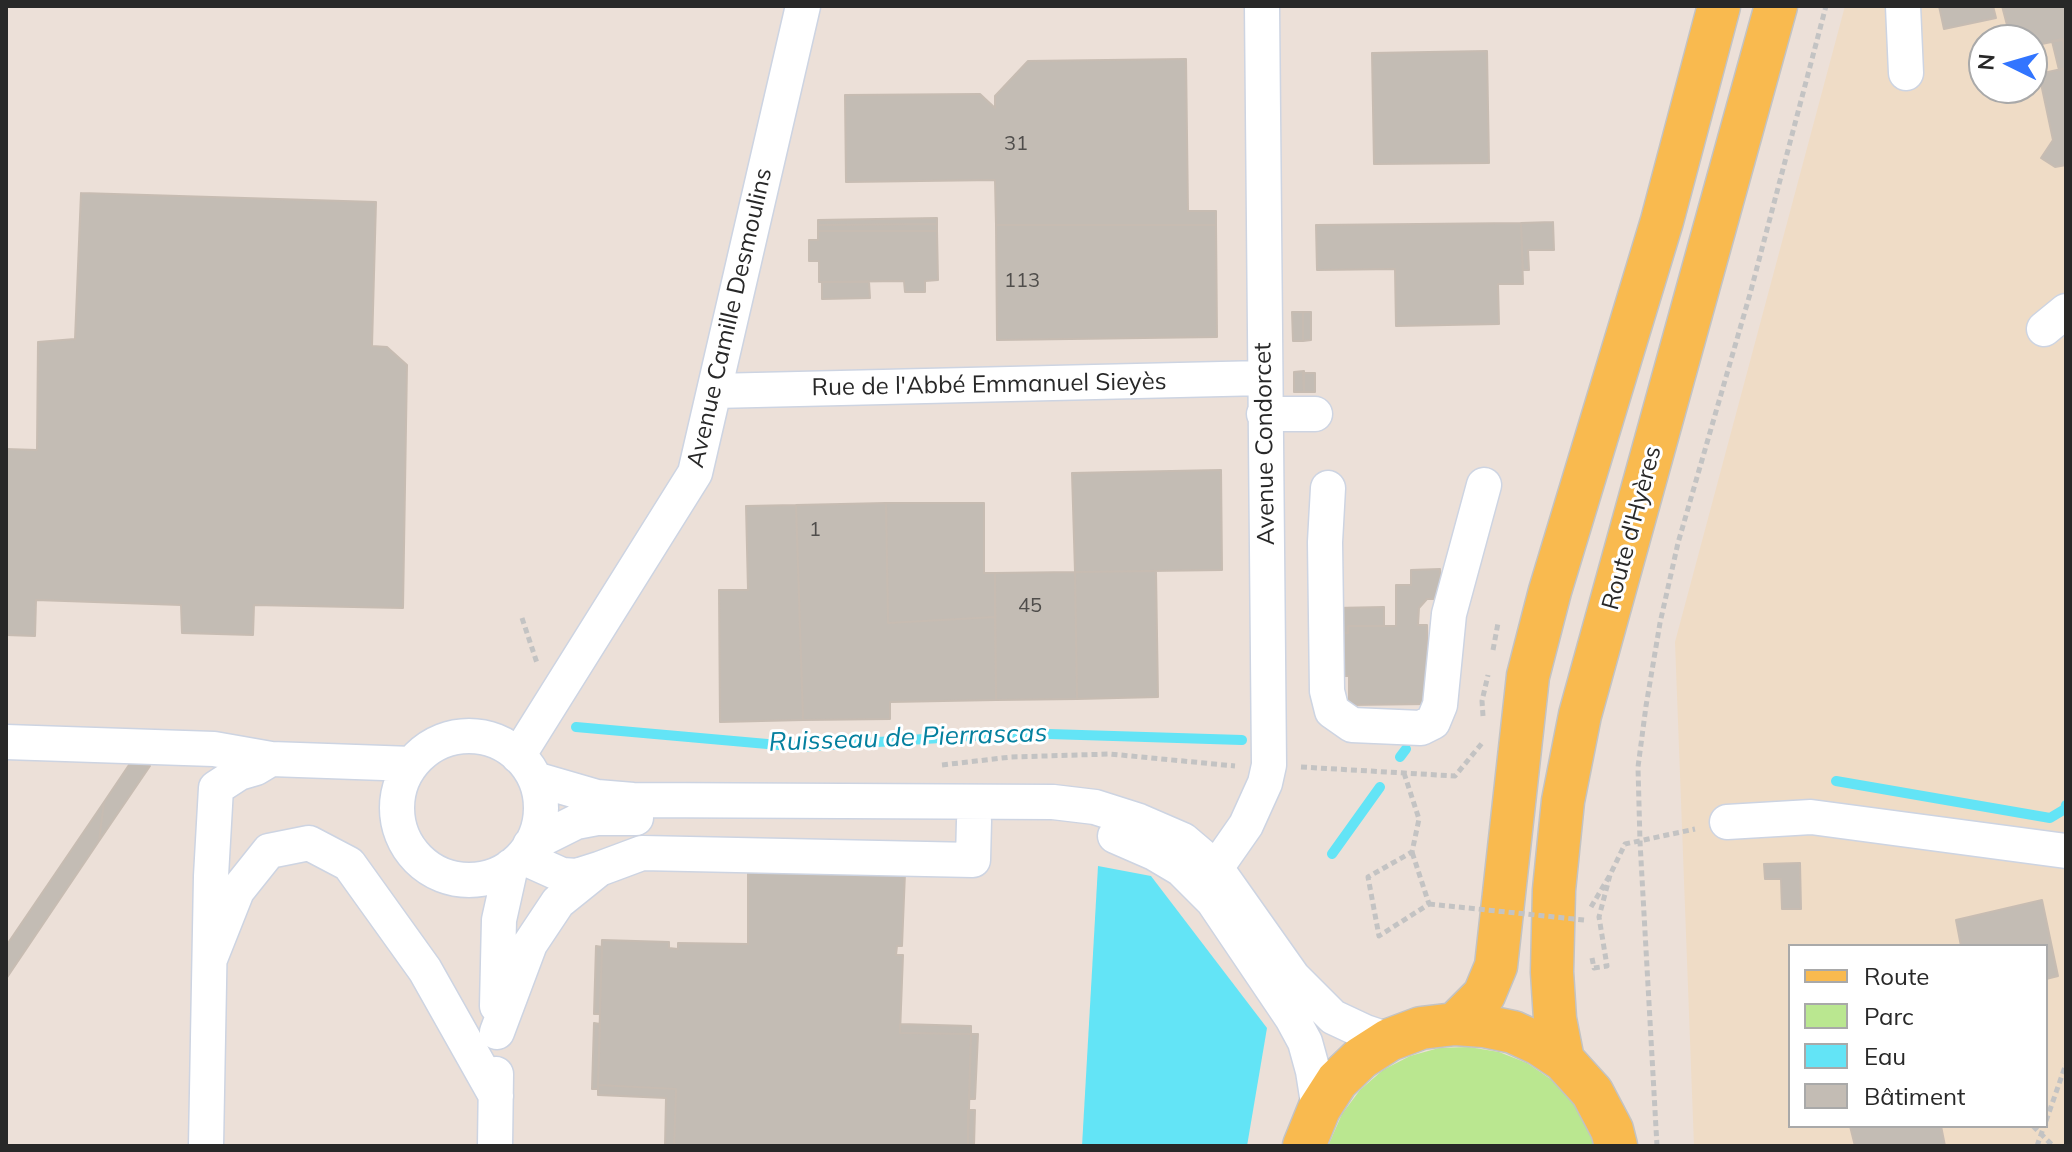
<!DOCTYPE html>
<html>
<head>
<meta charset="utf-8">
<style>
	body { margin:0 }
	#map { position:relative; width:2072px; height:1152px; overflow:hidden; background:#ece0d8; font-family:Mulish,sans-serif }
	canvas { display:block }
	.frame { position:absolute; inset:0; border:8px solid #282828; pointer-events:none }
	.legend { position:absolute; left:1788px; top:944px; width:260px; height:184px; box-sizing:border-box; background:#fff; border:2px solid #a9a9a9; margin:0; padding:10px 14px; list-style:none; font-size:24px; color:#282828 }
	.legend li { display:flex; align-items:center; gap:16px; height:40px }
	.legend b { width:40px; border:2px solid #a9a9a9 }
	.north { position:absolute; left:1968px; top:24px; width:80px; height:80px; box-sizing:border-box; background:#fff; border:2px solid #a9a9a9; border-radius:50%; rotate:275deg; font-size:22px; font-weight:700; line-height:32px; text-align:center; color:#282828 }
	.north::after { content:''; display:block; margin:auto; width:28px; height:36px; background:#3275ff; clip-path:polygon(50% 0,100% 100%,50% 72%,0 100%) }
</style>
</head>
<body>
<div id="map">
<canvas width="2072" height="1152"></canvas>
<div class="frame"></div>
<ul class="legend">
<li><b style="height:10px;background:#f9ba4f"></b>Route</li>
<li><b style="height:22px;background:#bae790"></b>Parc</li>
<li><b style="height:22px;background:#63e4f6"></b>Eau</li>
<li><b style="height:22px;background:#c3bcb4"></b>Bâtiment</li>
</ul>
<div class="north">N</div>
</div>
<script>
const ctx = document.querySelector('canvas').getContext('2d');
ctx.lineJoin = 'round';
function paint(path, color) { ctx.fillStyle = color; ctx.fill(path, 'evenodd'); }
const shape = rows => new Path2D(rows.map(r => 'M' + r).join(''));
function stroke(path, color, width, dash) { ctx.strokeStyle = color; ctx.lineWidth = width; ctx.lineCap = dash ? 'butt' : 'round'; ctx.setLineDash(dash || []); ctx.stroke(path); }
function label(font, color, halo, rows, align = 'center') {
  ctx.font = font + ' Mulish,sans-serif'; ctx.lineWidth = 6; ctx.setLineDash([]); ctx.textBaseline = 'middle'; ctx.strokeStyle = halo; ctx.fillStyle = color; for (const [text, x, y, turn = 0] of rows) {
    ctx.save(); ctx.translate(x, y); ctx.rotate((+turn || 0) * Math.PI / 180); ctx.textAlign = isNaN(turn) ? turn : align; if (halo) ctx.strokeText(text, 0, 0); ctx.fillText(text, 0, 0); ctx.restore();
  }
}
const education = shape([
	[1845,6,2066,6,2066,1146,1694,1146,1675,642],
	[1984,40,2032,40,2032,88,1984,88],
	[1790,946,2046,946,2046,1126,1790,1126]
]);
const green = shape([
	[1469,1047,1499,1052,1527,1063,1552,1080,1573,1102,1588,1128,1594,1146,1328,1146,1342,1114,1360,1090,1383,1070,1410,1056,1439,1048]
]);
const water = shape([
	[1098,866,1151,876,1267,1028,1247,1146,1082,1146]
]);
const stream = shape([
	[576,727,801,747,1017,733,1242,740],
	[1400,757,1406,749],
	[1836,781,2050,818,2065,809,2066,805],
	[1332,854,1380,787]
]);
const building = shape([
	[1939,6,1993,6,1996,18,1944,29,1939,6],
	[2002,6,2066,6,2066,39,2032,46,2032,40,2011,40,2002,6],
	[2063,39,2066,68,2059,70,2052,41,2063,39],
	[1487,51,1489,163,1374,164,1372,53,1487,51],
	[1186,59,1188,211,1216,211,1216,225,996,225,995,180,846,182,845,95,980,94,995,108,995,96,1028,61,1186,59],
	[2066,68,2066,165,2055,167,2041,158,2053,140,2039,74,2066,68],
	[81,193,376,202,372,346,387,347,407,365,403,608,254,605,253,635,182,633,181,605,36,600,35,636,6,635,6,449,37,450,38,342,75,339,81,193],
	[937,218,937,224,818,225,818,220,937,218],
	[1553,222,1554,250,1528,250,1529,270,1523,270,1521,223,1553,222],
	[1521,223,1523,284,1498,284,1499,324,1396,326,1395,269,1317,270,1316,225,1521,223],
	[937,224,937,231,818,231,818,225,937,224],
	[996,225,1216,225,1217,337,997,340,996,225],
	[818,231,937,231,938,280,925,281,925,292,905,292,904,281,819,282,819,261,809,261,809,240,818,240,818,231],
	[822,282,869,282,870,298,822,299,822,282],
	[1292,312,1303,312,1303,341,1293,341,1292,312],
	[1303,312,1311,312,1311,340,1303,341,1303,312],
	[1304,371,1304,392,1294,392,1294,372,1304,371],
	[1303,373,1315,373,1315,392,1304,392,1303,373],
	[1221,470,1222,570,1075,572,1072,473,1221,470],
	[886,503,984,503,984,573,995,573,995,617,888,623,886,503],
	[886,503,888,623,995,617,996,700,890,702,890,719,803,720,796,505,886,503],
	[796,505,803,720,720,722,719,590,748,590,746,506,796,505],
	[1440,569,1441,599,1427,599,1419,608,1418,625,1427,625,1428,704,1349,705,1349,676,1337,676,1335,633,1348,633,1348,626,1396,626,1396,585,1411,585,1411,570,1440,569],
	[1156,571,1158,697,1077,699,1075,572,1156,571],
	[1075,572,1077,699,996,700,995,573,1075,572],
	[1384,607,1384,626,1348,626,1348,633,1335,633,1335,608,1384,607],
	[135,756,150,766,99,841,104,802,135,756],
	[104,802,99,841,6,979,6,946,104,802],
	[1800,863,1801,909,1782,909,1781,879,1765,879,1764,864,1800,863],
	[748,869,905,873,902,946,897,946,896,955,903,955,900,1033,971,1034,968,1146,674,1146,676,1089,598,1085,602,940,669,942,669,948,678,949,678,943,748,944,748,869],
	[2042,900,2058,976,2046,979,2046,946,1961,946,1956,920,2042,900],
	[596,946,602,947,600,1014,594,1014,596,946],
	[594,1023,600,1024,598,1089,592,1089,594,1023],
	[900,1024,971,1026,971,1034,900,1033,900,1024],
	[971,1034,978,1034,975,1099,969,1099,971,1034],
	[598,1085,676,1089,674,1146,665,1146,666,1098,598,1095,598,1085],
	[968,1110,975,1110,974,1146,968,1146,968,1110],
	[1850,1126,1941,1126,1945,1146,1855,1146,1850,1126]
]);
const path = shape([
	[522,618,537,663],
	[1493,650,1498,623],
	[1483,716,1482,701,1488,675],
	[942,765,1011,757,1110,754,1235,766],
	[1301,767,1455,776,1483,742],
	[1404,773,1419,819,1412,852,1368,877,1379,936,1429,904,1412,852],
	[1591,907,1610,875],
	[1592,958,1594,968,1607,966,1599,917,1610,875,1625,844,1695,829],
	[2046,1121,2066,1064],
	[2033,1126,2053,1146],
	[1657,1146,1640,842,1638,767,1646,706,1660,623,1678,543,1750,294,1826,6],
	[2037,1146,2044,1126]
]);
const minor = shape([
	[1903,6,1906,73],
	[2044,329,2066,311],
	[714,391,1264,378],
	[1264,414,1315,414],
	[1328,488,1325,542,1327,691,1332,711,1352,725,1421,728,1433,722,1440,705,1449,614,1484,485],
	'397 808a72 72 0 1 1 144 0a72 72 0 1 1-144 0Z',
	[6,742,214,749,271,759,412,764],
	[518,756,695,473,803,6],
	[535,779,597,797,633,800,1053,802,1095,807,1139,821,1183,840,1216,868,1293,977,1333,1017,1365,1032,1389,1040],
	[1727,822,1811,817,2066,851],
	[1115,836,1154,853,1181,869,1213,901,1292,1018,1305,1042,1313,1071,1319,1109],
	[530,845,576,822,597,818,636,818],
	[522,857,562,875,577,876,599,869],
	[1216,868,1246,825,1265,783,1269,765,1262,6],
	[210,959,237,891,269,851,309,843,349,864,425,970,496,1096],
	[497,1006,499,920,511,866],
	[497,1032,530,944,558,902,599,869,642,853,973,860,974,821],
	[206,1146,211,876,216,788,239,773,256,768,271,759],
	[495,1146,496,1074]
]);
const major = shape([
	[1455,1024,1484,995,1496,966,1528,676,1550,591,1662,221,1719,6],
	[1563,1060,1555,1019,1552,972,1554,890,1563,801,1580,715,1776,6],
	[1304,1146,1319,1109,1337,1081,1361,1058,1389,1040,1421,1028,1455,1024,1484,1026,1513,1032,1539,1044,1563,1060,1592,1092,1612,1130,1616,1146]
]);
const pathBridge = shape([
	[1429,904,1584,920]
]);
const numberNames = [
	["31",1016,144],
	["113",1022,281],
	["1",815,530],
	["45",1030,606]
];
const streetNames = [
	["Avenue Camille Desmoulins",730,318,-77],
	["Rue de l'Abbé Emmanuel Sieyès",989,385,-1],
	["Avenue Condorcet",1265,444,-91],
	["Route d'Hyères",1632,528,-75]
];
const waterNames = [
	["Ruisseau de Pierrascas",908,738,-2]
];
paint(education, '#efdcc6');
paint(green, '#bae790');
paint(water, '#63e4f6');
stroke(stream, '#63e4f6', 10);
paint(building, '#c3bcb4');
stroke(building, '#c7bcb2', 2);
stroke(minor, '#cdd4e2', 37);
stroke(major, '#c3c3c3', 45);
stroke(path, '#c3c3c3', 5, [6, 4]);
stroke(minor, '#fff', 34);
stroke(major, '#f9ba4f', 42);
stroke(pathBridge, '#c3c3c3', 5, [6, 4]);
label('20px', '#4f4d4b', null, numberNames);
label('24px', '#282828', '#fff', streetNames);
label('italic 26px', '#04809f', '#fff', waterNames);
</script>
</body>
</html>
